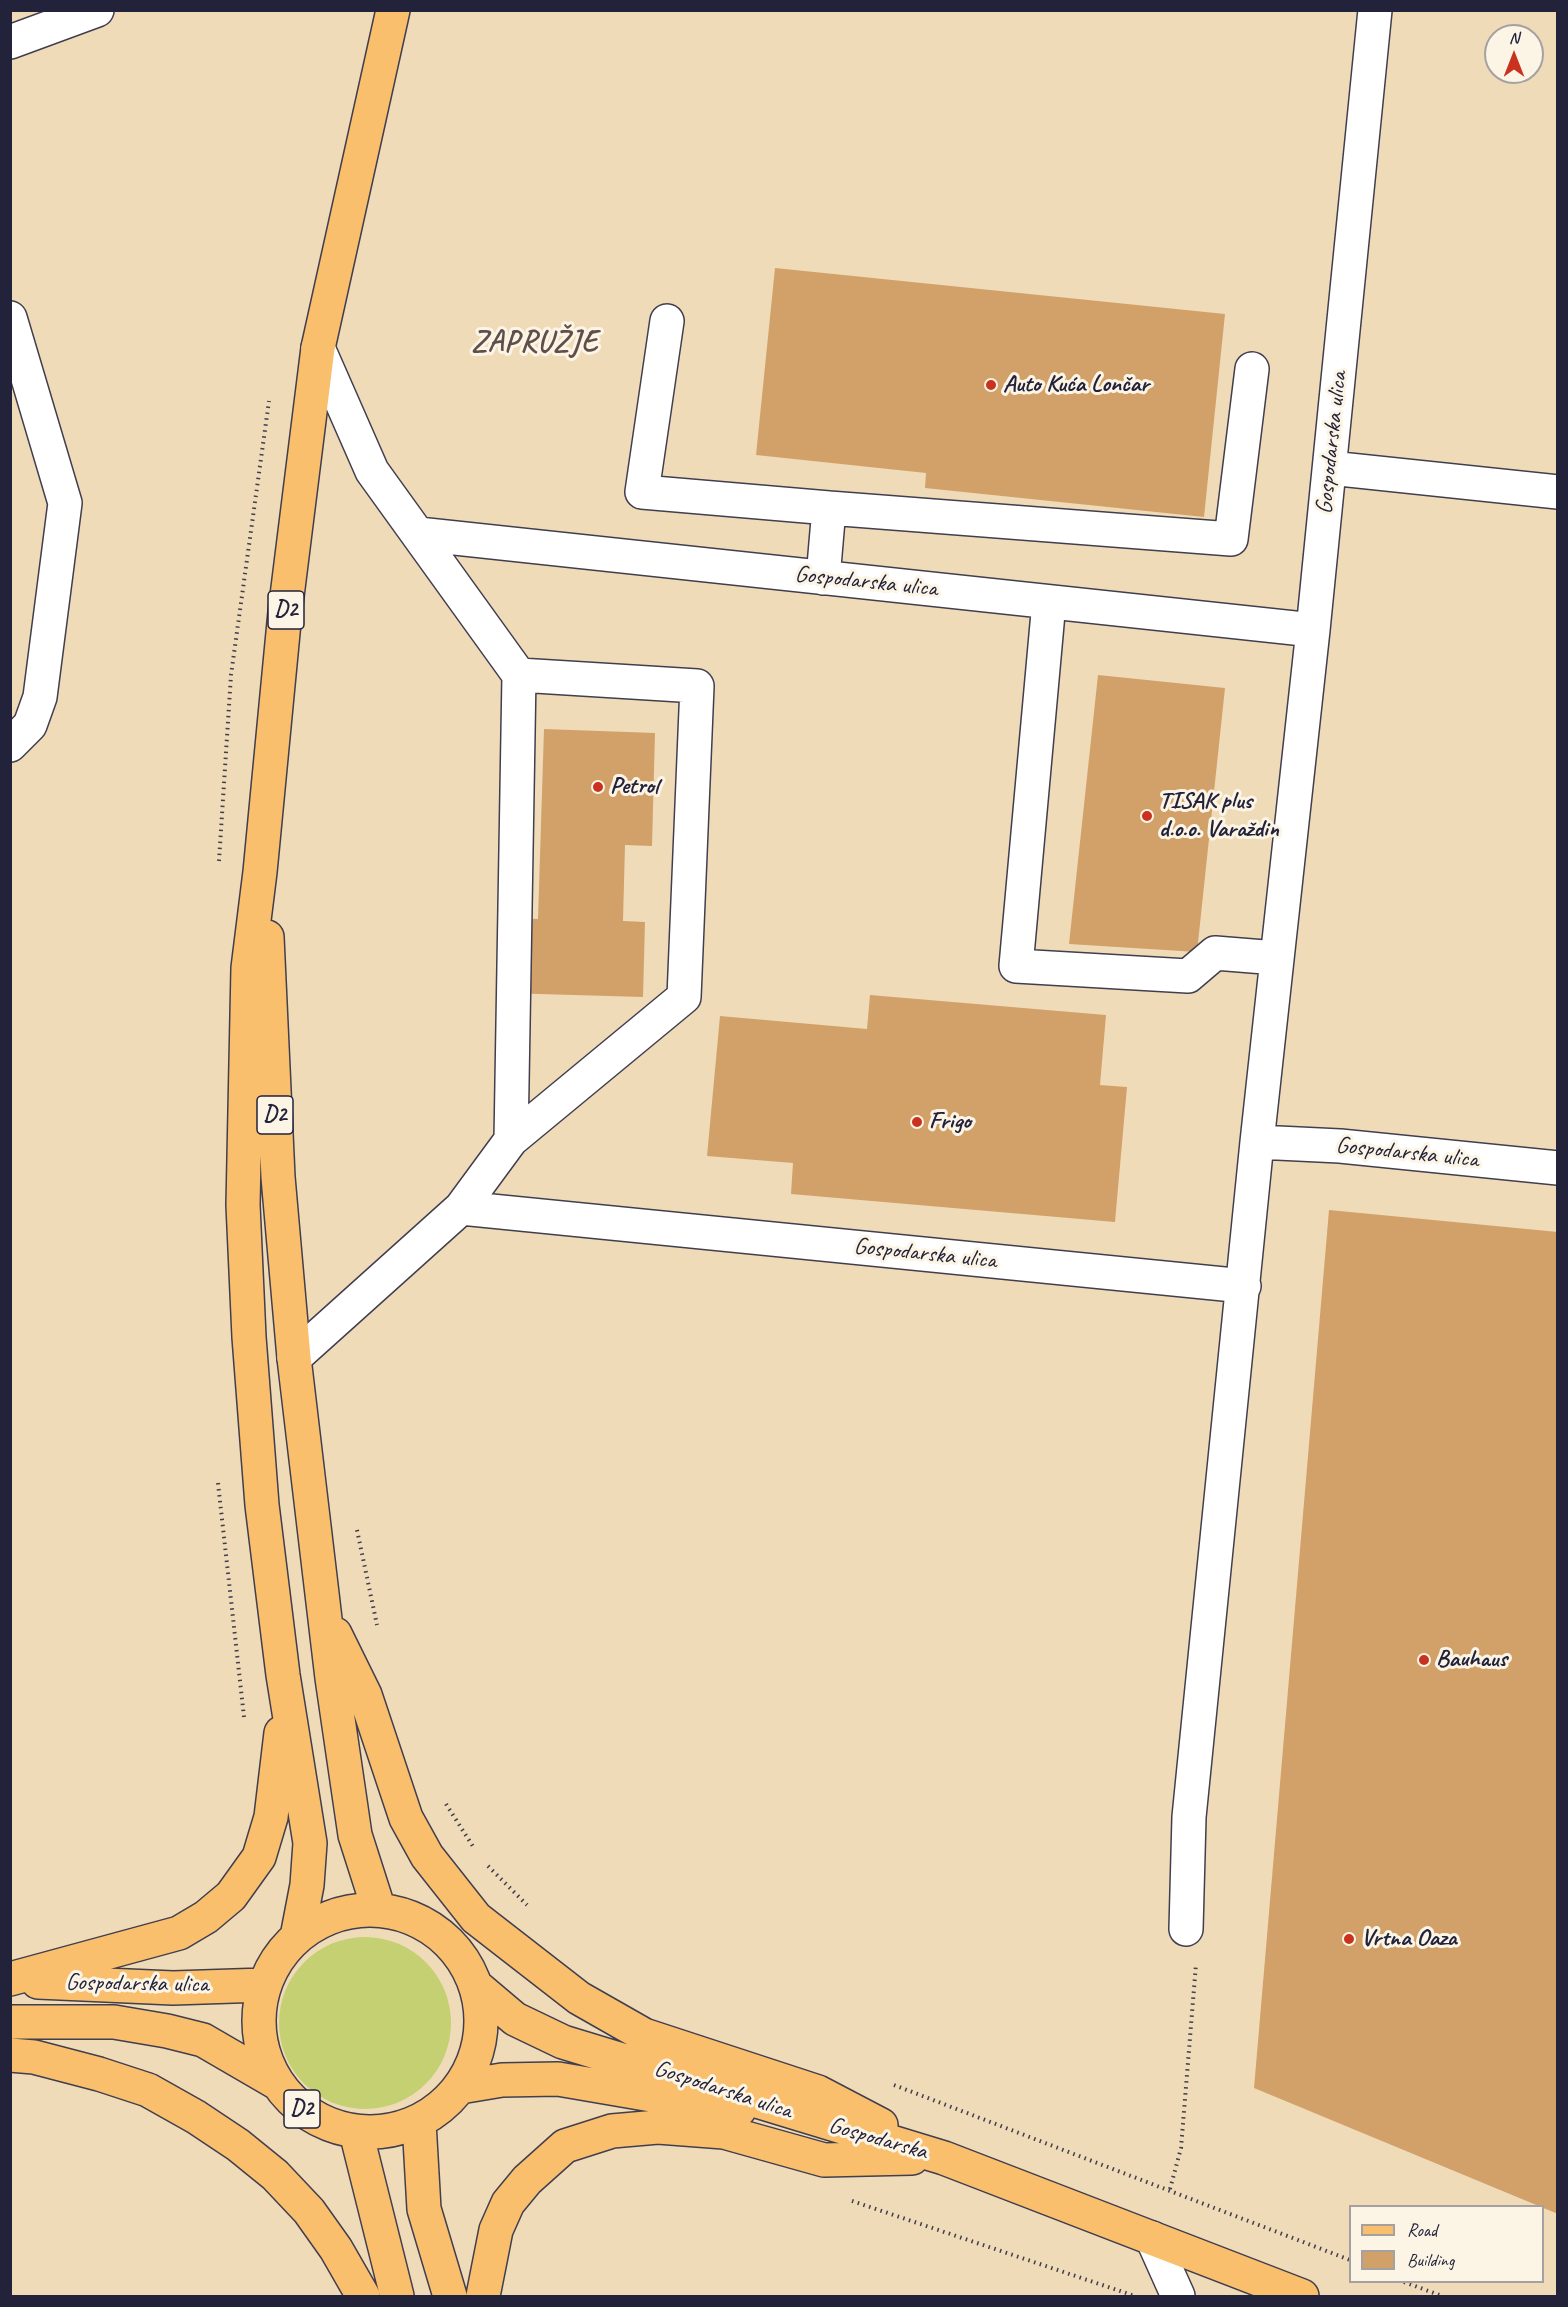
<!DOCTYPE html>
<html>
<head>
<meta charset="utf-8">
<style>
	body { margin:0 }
	#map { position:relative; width:1568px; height:2307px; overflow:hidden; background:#f0dbb9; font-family:Caveat,sans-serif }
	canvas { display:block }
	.frame { position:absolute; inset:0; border:12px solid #22223b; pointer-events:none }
	.legend { position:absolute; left:1349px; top:2205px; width:195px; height:78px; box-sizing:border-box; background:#fcf5e5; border:2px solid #a5a1a1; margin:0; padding:8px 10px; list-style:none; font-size:18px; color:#22223b }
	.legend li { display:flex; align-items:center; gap:12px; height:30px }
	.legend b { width:30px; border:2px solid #a5a1a1 }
	.north { position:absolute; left:1484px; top:24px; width:60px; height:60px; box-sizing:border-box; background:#fcf5e5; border:2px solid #a5a1a1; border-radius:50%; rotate:0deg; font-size:16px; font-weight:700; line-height:24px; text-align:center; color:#22223b }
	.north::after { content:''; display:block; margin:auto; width:21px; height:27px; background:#c8321e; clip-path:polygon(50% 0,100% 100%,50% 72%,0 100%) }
</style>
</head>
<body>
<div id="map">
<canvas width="1568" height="2307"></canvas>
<div class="frame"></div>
<ul class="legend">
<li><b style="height:8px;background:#f9bf6d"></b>Road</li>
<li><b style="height:16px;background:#d2a16a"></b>Building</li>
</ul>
<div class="north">N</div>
</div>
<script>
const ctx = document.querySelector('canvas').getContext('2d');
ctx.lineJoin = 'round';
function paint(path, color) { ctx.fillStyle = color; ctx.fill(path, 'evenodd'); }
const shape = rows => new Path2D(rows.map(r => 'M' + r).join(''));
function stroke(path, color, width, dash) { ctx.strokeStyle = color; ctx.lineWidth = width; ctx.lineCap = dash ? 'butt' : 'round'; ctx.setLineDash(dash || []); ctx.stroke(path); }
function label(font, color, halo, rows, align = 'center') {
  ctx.font = font + ' Caveat,sans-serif'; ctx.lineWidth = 6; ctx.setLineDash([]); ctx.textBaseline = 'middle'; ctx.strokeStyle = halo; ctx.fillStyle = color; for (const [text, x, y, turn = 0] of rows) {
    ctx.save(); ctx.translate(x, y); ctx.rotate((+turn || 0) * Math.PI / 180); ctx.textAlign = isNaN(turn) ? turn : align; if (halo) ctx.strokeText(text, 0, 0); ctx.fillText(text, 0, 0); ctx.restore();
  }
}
const green = shape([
	'279 2023a86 86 0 1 1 172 0a86 86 0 1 1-172 0Z'
]);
const building = shape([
	[775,268,1225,314,1204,517,925,488,926,473,756,455],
	[1098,675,1225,688,1197,952,1069,944],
	[544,729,655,733,652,846,625,845,623,921,645,922,643,997,504,993,506,918,538,919],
	[870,995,1106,1015,1100,1085,1127,1087,1115,1222,791,1194,793,1163,707,1156,720,1016,867,1029],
	[1329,1210,1558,1232,1558,2214,1254,2088]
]);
const path = shape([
	[219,861,231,675,269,401],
	[218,1483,244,1717],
	[357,1530,377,1625],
	[446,1804,474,1848],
	[488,1866,527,1905],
	[894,2085,1350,2260],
	[1170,2189,1181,2148,1196,1964],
	[852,2201,1135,2296],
	[1404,2282,1442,2296]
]);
const minor = shape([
	[10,42,97,10],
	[10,318,65,503,40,697,30,725,10,745],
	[667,321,642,492,829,508,823,578],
	[1330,468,1558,492],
	[829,508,1231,539,1252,369],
	[418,534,1313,630],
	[1049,602,1016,966,1188,976,1215,953,1277,958],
	[511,1140,684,997,697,686,519,675],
	[1257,1142,1340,1146,1558,1168],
	[461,1208,1244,1286],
	[294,1358,461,1208,511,1140,519,675,372,471,318,348],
	[1186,1929,1189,1817,1257,1142,1313,630,1375,10],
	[1152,2238,1178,2296]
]);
const major = shape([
	[267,937,278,1177,294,1358,332,1678,355,1835,379,1910],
	[335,1634,365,1695,406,1818,427,1856,476,1918,579,1998,644,2035,818,2092,881,2125],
	'259 2021a111 111 0 1 1 222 0a111 111 0 1 1-222 0Z',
	[297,1937,307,1885,310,1843,283,1675,262,1505,249,1337,243,1205,248,968,260,872,285,612,318,348,393,10],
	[10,1979,179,1933,206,1917,231,1896,259,1857,271,1817,281,1733],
	[38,1982,173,1988,264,1985],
	[476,1986,515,2019,563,2042,944,2158,1302,2296],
	[10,2022,114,2022,167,2031,203,2040,277,2083],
	[10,2055,34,2057,99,2074,148,2090,196,2117,238,2145,275,2175,309,2211,336,2249,363,2296],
	[460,2087,502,2080,558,2079,739,2110],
	[419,2122,424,2209,450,2296],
	[356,2132,397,2296],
	[483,2296,496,2230,508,2203,527,2180,565,2146,612,2131,658,2127,724,2132,824,2160,912,2158]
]);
const markers = [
	[991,385,6,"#c8321e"],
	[598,787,6,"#c8321e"],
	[1147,816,6,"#c8321e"],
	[917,1122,6,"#c8321e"],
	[1424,1660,6,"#c8321e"],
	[1349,1939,6,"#c8321e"]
];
const shields = [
	[286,610,36],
	[275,1115,36],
	[302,2109,36]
];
const shieldNames = [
	["D2",286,610],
	["D2",275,1115],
	["D2",302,2109]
];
const poiNames = [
	["Auto Kuća Lončar",1003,385],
	["Petrol",610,787],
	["TISAK plus",1159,802],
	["d.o.o. Varaždin",1159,830],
	["Frigo",929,1122],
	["Bauhaus",1436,1660],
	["Vrtna Oaza",1361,1939]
];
const streetNames = [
	["Gospodarska ulica",1332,443,-84],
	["Gospodarska ulica",866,582,6],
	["Gospodarska ulica",1407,1153,6],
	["Gospodarska ulica",925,1254,6],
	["Gospodarska ulica",137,1984,1],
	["Gospodarska ulica",723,2090,18],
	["Gospodarska",878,2139,16]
];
const districtNames = [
	["ZAPRUŽJE",535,343]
];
paint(green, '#c4d071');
paint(building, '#d2a16a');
stroke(minor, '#413e4e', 36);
stroke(major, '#413e4e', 36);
stroke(path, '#413e4e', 4, [1.5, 4.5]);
stroke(minor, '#fff', 33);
stroke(major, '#f9bf6d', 33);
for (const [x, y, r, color] of markers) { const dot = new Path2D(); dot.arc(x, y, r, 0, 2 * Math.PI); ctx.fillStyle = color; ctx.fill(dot); stroke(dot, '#fcf5e5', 2); }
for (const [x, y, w] of shields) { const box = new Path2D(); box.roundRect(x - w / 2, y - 19, w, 38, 4.5); ctx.fillStyle = '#fcf5e5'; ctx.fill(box); stroke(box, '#22223b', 1.5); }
label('bold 22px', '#22223b', null, shieldNames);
label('bold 24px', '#22223b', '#fcf5e5', poiNames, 'left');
label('24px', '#22223b', '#fcf5e5', streetNames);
ctx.letterSpacing = '1.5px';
label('bold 30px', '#604e4b', '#fcf5e5', districtNames);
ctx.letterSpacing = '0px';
</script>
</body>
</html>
